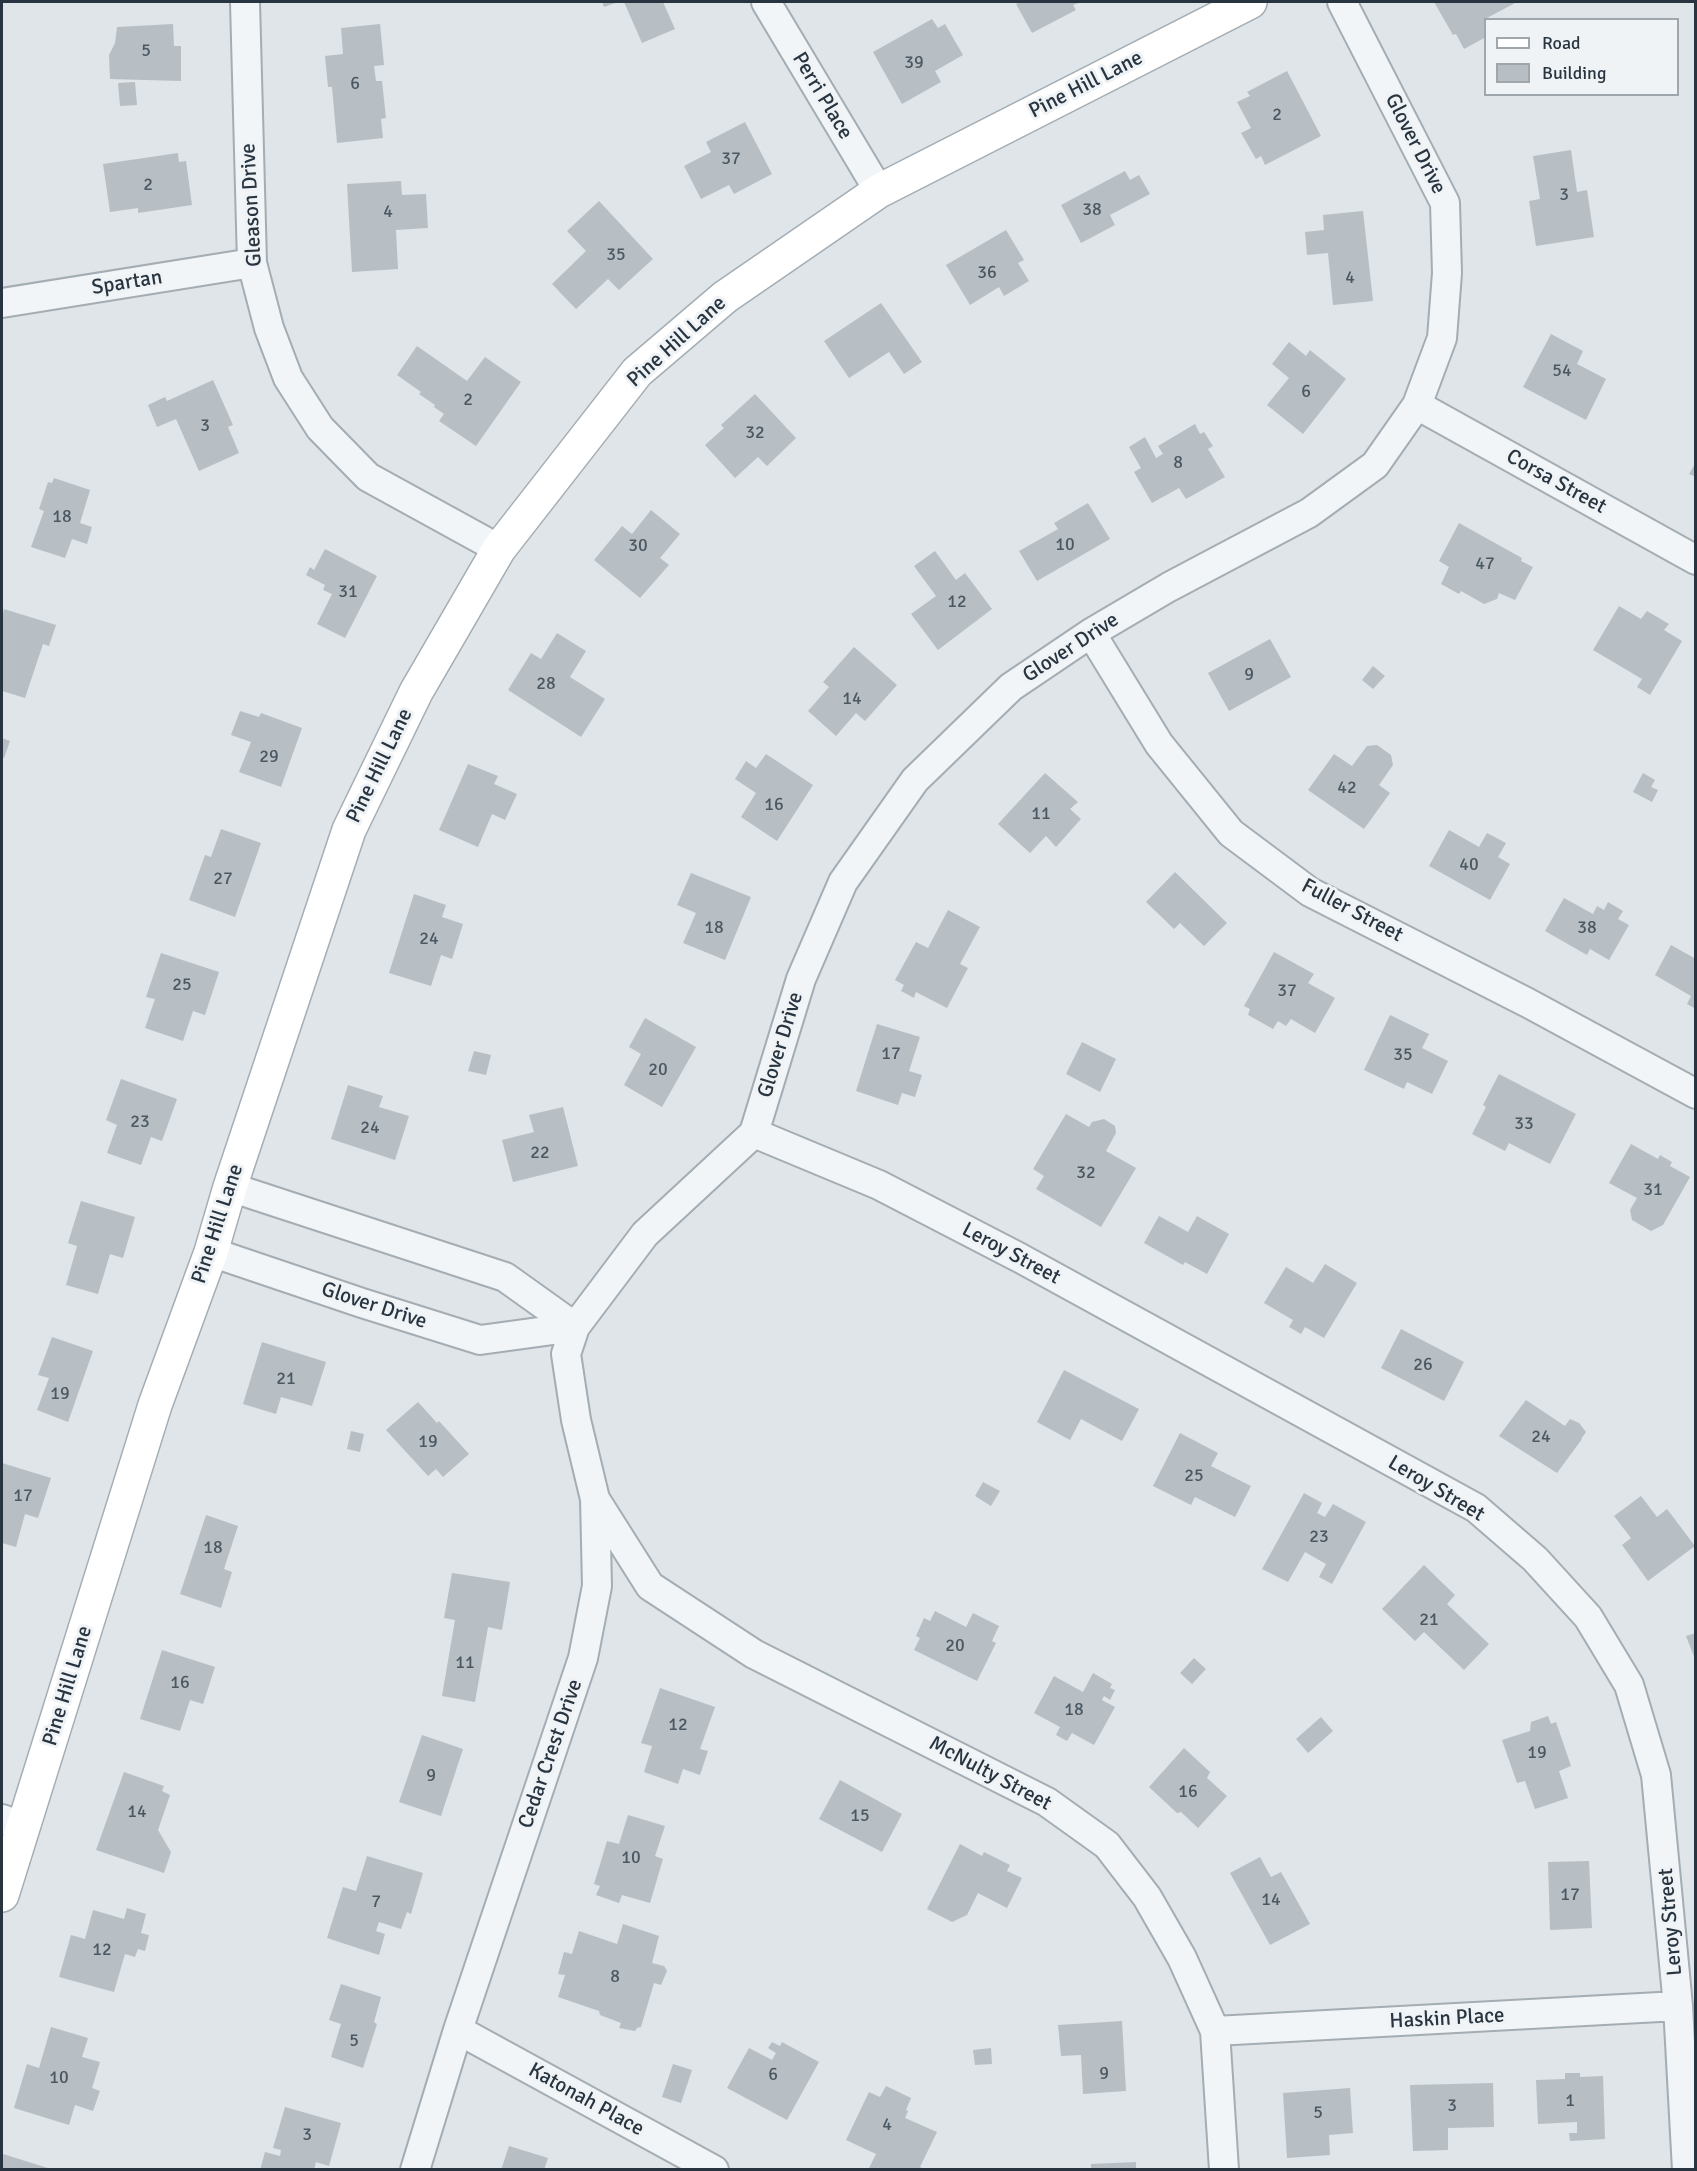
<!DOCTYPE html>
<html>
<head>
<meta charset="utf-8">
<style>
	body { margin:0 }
	#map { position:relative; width:1697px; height:2171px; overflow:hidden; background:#dfe5e9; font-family:Signika,sans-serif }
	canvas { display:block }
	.frame { position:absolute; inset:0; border:3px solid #283540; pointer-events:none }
	.legend { position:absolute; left:1484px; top:18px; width:195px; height:78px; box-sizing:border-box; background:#eff3f6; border:2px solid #9fa7ad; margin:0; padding:8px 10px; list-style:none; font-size:18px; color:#283540 }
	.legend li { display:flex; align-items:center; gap:12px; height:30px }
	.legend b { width:30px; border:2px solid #9fa7ad }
</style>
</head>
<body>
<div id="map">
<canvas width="1697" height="2171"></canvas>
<div class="frame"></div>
<ul class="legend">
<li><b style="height:8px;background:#fff"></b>Road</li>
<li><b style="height:16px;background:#b7bfc5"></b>Building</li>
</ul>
</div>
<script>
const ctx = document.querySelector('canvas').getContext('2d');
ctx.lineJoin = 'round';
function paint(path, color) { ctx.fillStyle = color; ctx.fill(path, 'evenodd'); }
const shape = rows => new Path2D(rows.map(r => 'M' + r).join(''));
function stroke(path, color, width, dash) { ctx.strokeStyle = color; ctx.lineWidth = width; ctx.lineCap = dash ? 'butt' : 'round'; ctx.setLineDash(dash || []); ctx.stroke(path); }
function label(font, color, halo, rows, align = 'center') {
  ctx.font = font + ' Signika,sans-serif'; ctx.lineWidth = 6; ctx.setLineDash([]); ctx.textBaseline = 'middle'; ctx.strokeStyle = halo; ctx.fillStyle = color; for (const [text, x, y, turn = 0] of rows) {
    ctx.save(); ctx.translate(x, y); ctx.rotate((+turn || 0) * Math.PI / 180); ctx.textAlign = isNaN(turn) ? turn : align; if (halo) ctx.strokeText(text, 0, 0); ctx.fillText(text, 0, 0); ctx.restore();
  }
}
const building = shape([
	[602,2,618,2,604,7],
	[624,2,663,2,675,29,642,43],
	[1020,2,1081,2,1073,5,1076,10,1032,33,1016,4],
	[1434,2,1517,2,1485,19,1486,37,1464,49,1456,34,1453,35],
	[932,19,938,28,945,24,963,55,935,71,941,82,902,104,873,52],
	[173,24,174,46,181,46,181,81,110,79,109,55,115,43,117,27],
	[380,24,384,65,374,66,376,81,382,81,386,118,381,119,383,138,337,143,332,87,328,87,325,56,343,54,341,28],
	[1287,71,1321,136,1265,165,1261,156,1256,159,1241,133,1251,128,1237,102,1250,96,1247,92],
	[135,82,137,105,120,106,118,83],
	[745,122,772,174,734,194,729,185,701,199,684,166,711,152,706,142],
	[1571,150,1577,192,1587,190,1594,237,1536,246,1529,201,1540,199,1533,156],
	[178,153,179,162,186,161,192,205,138,213,138,208,110,212,103,164],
	[1125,171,1130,180,1139,175,1150,194,1110,215,1115,225,1081,243,1061,205],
	[401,181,402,195,426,194,428,228,396,230,398,269,352,272,347,184],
	[599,201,653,259,619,290,608,279,576,309,552,284,586,251,567,231],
	[1363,211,1373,301,1333,305,1328,253,1307,255,1305,232,1324,230,1323,215],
	[1006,230,1024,260,1018,263,1029,281,1004,296,999,287,970,305,946,265],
	[881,303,922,362,904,374,889,352,849,378,824,341],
	[1551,334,1583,351,1577,364,1606,379,1586,420,1523,387],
	[1289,342,1306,356,1310,350,1346,379,1303,434,1267,405,1289,378,1272,364],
	[417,346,467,381,485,357,521,382,476,446,439,421,444,414,434,407,435,405,419,394,421,392,397,375],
	[213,380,233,425,228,427,239,453,199,471,176,419,157,427,148,405,165,397,167,401],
	[755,394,796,438,767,466,758,457,735,478,705,445,724,428,721,425],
	[1195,424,1200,434,1204,432,1213,446,1208,449,1225,477,1186,499,1179,488,1152,503,1134,472,1141,468,1129,447,1145,437,1156,458,1163,454,1158,446],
	[1696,462,1696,477,1689,474],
	[54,478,90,490,80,523,92,527,87,544,72,539,65,558,31,547,44,511,39,509,48,482,52,483],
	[1088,503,1110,539,1037,581,1019,551,1058,529,1054,523],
	[651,510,680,534,660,558,669,565,640,598,594,560,622,526,632,534],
	[1459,523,1522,558,1521,561,1533,567,1515,600,1499,593,1497,599,1484,604,1461,591,1459,594,1441,584,1449,567,1439,561],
	[325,549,377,576,345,638,317,624,332,594,323,590,325,585,306,575,310,567,314,570],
	[935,551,956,580,965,573,992,609,938,650,911,614,936,596,914,566],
	[1619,606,1641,619,1647,611,1669,624,1664,630,1682,641,1650,695,1637,687,1642,679,1593,650],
	[4,609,56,625,49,646,43,644,25,698,2,691,2,618],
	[557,633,586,651,570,677,605,699,581,737,508,690,531,653,541,659],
	[1270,639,1291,677,1229,711,1208,673],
	[854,647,897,685,865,721,856,713,836,736,808,711,829,687,823,682],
	[1373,666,1385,676,1373,689,1362,680],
	[240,711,259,717,261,713,302,728,281,787,239,772,251,742,231,735],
	[2,738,10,741,4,758,2,757],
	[1377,745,1391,755,1393,765,1379,785,1390,793,1364,829,1308,790,1334,754,1352,766,1367,746],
	[766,754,813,785,777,841,741,817,756,793,735,779,746,761,756,768],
	[468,764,498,776,494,784,517,794,505,820,492,814,478,847,439,830],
	[1045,773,1078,802,1070,809,1081,819,1056,847,1046,836,1030,853,998,824],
	[1643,773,1655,780,1651,787,1658,790,1652,802,1633,792],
	[221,829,261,843,235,917,189,900,205,855,211,857],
	[1449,830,1479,847,1487,833,1506,843,1498,857,1510,864,1490,900,1429,866],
	[1175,872,1227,923,1204,946,1180,923,1174,929,1146,902],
	[691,873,751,897,725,960,683,943,696,913,677,905],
	[414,894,446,905,442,917,463,924,452,959,441,955,431,986,389,973],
	[1564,898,1593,914,1597,906,1604,910,1608,902,1623,911,1618,919,1629,925,1609,960,1590,949,1587,955,1545,931],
	[948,910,980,927,960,964,968,968,947,1008,916,992,914,998,901,991,904,985,895,980,916,942,928,948],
	[1671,945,1696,959,1696,1009,1687,1004,1691,996,1655,975],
	[1274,952,1314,974,1308,983,1335,998,1315,1033,1291,1019,1286,1026,1278,1021,1273,1029,1248,1015,1250,1009,1244,1006],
	[161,953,219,972,205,1015,193,1011,183,1041,145,1028,155,999,146,997],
	[1390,1015,1429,1034,1422,1048,1448,1061,1432,1094,1407,1082,1404,1089,1364,1070],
	[645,1018,696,1047,662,1107,624,1085,641,1054,629,1047],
	[877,1024,920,1037,909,1071,922,1075,915,1097,902,1093,898,1105,856,1091],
	[1082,1042,1116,1059,1100,1092,1066,1074],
	[474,1051,491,1055,486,1075,468,1071],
	[1499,1074,1576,1114,1550,1164,1509,1143,1505,1151,1472,1134,1486,1107,1483,1105],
	[121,1079,177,1099,162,1141,151,1137,141,1165,107,1153,117,1125,106,1120],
	[348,1085,383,1096,379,1107,409,1116,395,1160,331,1139],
	[563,1107,578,1166,513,1182,502,1140,534,1132,529,1115],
	[1066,1114,1089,1127,1092,1122,1104,1119,1115,1126,1116,1133,1106,1151,1136,1168,1101,1227,1036,1189,1044,1176,1033,1169],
	[1631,1144,1658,1159,1660,1155,1672,1162,1670,1166,1690,1177,1663,1225,1651,1231,1632,1220,1630,1210,1637,1198,1609,1183],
	[81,1201,135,1217,123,1258,110,1254,98,1294,66,1285,77,1246,68,1243],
	[1159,1216,1188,1232,1197,1216,1229,1234,1207,1274,1185,1262,1183,1265,1144,1243],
	[1325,1264,1357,1283,1324,1338,1305,1327,1301,1334,1289,1327,1293,1320,1264,1303,1286,1267,1313,1283],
	[1401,1329,1464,1362,1444,1401,1381,1368],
	[52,1337,93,1351,68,1422,37,1410,49,1378,38,1375],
	[262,1342,326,1362,312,1406,281,1397,276,1414,243,1404],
	[1064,1370,1139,1409,1122,1441,1081,1419,1070,1440,1037,1422],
	[1526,1400,1565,1426,1570,1419,1579,1423,1586,1432,1581,1439,1582,1439,1557,1473,1499,1436],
	[418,1402,437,1423,439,1421,469,1454,443,1477,436,1469,428,1476,386,1430],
	[351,1431,364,1434,360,1452,347,1449],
	[1180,1433,1218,1453,1211,1466,1251,1486,1235,1517,1195,1497,1191,1505,1153,1486],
	[2,1463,51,1478,38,1518,25,1514,16,1547,2,1543],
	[983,1482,1000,1491,991,1506,975,1496],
	[1304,1493,1322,1503,1317,1513,1325,1517,1333,1504,1366,1522,1332,1584,1319,1577,1326,1564,1305,1552,1288,1582,1262,1569],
	[1641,1496,1657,1517,1667,1509,1695,1546,1648,1581,1622,1545,1631,1538,1614,1516],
	[206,1515,238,1526,224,1569,232,1572,221,1608,180,1594],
	[1424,1565,1455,1595,1447,1604,1489,1644,1464,1670,1424,1632,1415,1641,1382,1609],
	[452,1573,510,1582,502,1630,488,1627,475,1702,442,1696,455,1620,444,1618],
	[935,1611,966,1627,973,1613,999,1626,992,1641,996,1643,977,1681,914,1650,920,1638,916,1636,924,1618,930,1621],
	[1696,1633,1696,1659,1695,1659,1686,1636],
	[162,1650,215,1667,203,1704,190,1700,180,1731,140,1719],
	[1194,1658,1206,1669,1192,1684,1180,1673],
	[1093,1673,1112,1684,1110,1688,1115,1690,1110,1700,1104,1696,1102,1700,1115,1707,1094,1745,1072,1733,1067,1741,1056,1735,1060,1727,1034,1713,1054,1676,1083,1692],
	[660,1688,715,1707,700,1749,708,1751,700,1775,683,1769,678,1784,644,1772,652,1746,641,1743],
	[1548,1716,1551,1724,1556,1722,1571,1766,1559,1771,1568,1798,1535,1809,1525,1781,1517,1783,1502,1740,1530,1731,1531,1722],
	[1321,1717,1333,1731,1308,1753,1296,1739],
	[422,1735,463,1749,441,1816,399,1802],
	[1184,1748,1210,1772,1207,1778,1227,1796,1198,1828,1181,1812,1177,1813,1149,1787],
	[124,1772,164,1786,162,1791,170,1795,158,1830,171,1852,164,1873,96,1850],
	[840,1780,902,1814,882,1852,819,1819],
	[628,1815,665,1826,655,1856,663,1859,650,1903,622,1895,619,1903,596,1895,600,1886,594,1884,607,1841,619,1844],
	[960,1844,982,1856,984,1852,1010,1865,1007,1871,1022,1878,1007,1908,978,1893,967,1915,952,1922,927,1909],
	[367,1856,423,1873,411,1914,407,1912,401,1929,379,1922,376,1931,385,1934,379,1955,327,1938,343,1887,356,1891],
	[1260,1857,1271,1877,1281,1872,1310,1924,1270,1945,1230,1873],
	[1589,1861,1592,1928,1550,1930,1548,1862],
	[127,1908,146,1914,141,1933,149,1935,145,1951,138,1949,135,1957,125,1954,114,1992,59,1977,71,1935,85,1939,93,1910,124,1919],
	[623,1924,659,1936,652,1963,664,1966,667,1971,661,1985,654,1983,641,2027,637,2028,635,2031,619,2028,621,2023,600,2015,599,2011,558,1997,565,1975,558,1974,564,1952,572,1954,579,1931,617,1944],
	[341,1984,381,1997,374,2022,377,2024,363,2068,331,2057,341,2024,329,2020],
	[1122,2021,1126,2091,1083,2094,1081,2055,1061,2056,1058,2025],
	[51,2027,88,2038,82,2057,100,2062,92,2088,100,2091,93,2111,75,2105,69,2125,14,2108,27,2064,39,2068],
	[772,2042,780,2046,782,2042,819,2062,787,2120,727,2088,749,2048,772,2060,776,2053,768,2048],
	[991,2048,992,2064,975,2065,973,2050],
	[673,2064,692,2070,681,2103,662,2097],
	[1565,2073,1580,2073,1580,2077,1603,2076,1605,2139,1570,2141,1569,2133,1577,2133,1577,2122,1538,2124,1536,2080,1565,2079],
	[1493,2083,1494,2127,1448,2128,1448,2150,1413,2151,1410,2085],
	[886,2086,911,2098,906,2110,908,2111,905,2118,937,2132,920,2167,926,2170,873,2170,869,2168,876,2154,846,2140,869,2092,880,2097],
	[1350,2088,1353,2133,1329,2135,1330,2155,1287,2158,1283,2093],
	[285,2107,341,2123,329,2166,316,2162,314,2170,260,2170,265,2152,280,2156,281,2150,273,2148],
	[509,2146,548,2158,544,2170,501,2170],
	[3,2154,51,2169,51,2170,2,2170],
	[1136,2162,1136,2170,1091,2170,1091,2164]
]);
const street = shape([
	[245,2,252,263,269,328,288,378,320,428,368,477,499,549],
	[766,2,879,191],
	[2,303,252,263],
	[1417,405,1696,560],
	[1091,633,1159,744,1231,833,1310,892,1528,1003,1696,1094],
	[754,1133,879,1185,1020,1258,1476,1508,1535,1559,1588,1617,1629,1685,1656,1775,1678,2006,1687,2170],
	[230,1187,505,1277,575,1327],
	[211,1252,362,1303,480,1340,575,1327],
	[595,1499,650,1586,754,1654,1047,1802,1107,1845,1147,1897,1182,1958,1215,2031,1224,2170],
	[2,1819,24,1827],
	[458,2030,714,2170],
	[1215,2031,1678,2006],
	[415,2170,458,2030,583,1658,597,1586,595,1499,576,1420,566,1354,575,1327,645,1234,754,1133,801,979,843,882,915,780,1011,687,1091,633,1169,587,1309,513,1375,465,1417,405,1442,338,1447,273,1445,203,1342,2]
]);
const secondary = shape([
	[2,1895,155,1405,211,1252,230,1187,349,830,416,692,499,549,637,372,725,297,879,191,1250,2]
]);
const numberNames = [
	["5",146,51],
	["39",914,63],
	["6",355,84],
	["2",1277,115],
	["37",731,159],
	["2",148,185],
	["3",1564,195],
	["38",1092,210],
	["4",388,212],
	["35",616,255],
	["36",987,273],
	["4",1350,278],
	["54",1562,371],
	["6",1306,392],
	["2",468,400],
	["3",205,426],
	["32",755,433],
	["8",1178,463],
	["18",62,517],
	["10",1065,545],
	["30",638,546],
	["47",1485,564],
	["31",348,592],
	["12",957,602],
	["9",1249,675],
	["28",546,684],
	["14",852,699],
	["29",269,757],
	["42",1347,788],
	["16",774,805],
	["11",1041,814],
	["40",1469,865],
	["27",223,879],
	["18",714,928],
	["38",1587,928],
	["24",429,939],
	["25",182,985],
	["37",1287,991],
	["17",891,1054],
	["35",1403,1055],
	["20",658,1070],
	["23",140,1122],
	["33",1524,1124],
	["24",370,1128],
	["22",540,1153],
	["32",1086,1173],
	["31",1653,1190],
	["26",1423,1365],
	["21",286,1379],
	["19",60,1394],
	["24",1541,1437],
	["19",428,1442],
	["25",1194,1476],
	["17",23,1496],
	["23",1319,1537],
	["18",213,1548],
	["21",1429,1620],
	["20",955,1646],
	["11",465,1663],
	["16",180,1683],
	["18",1074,1710],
	["12",678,1725],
	["19",1537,1753],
	["9",431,1776],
	["16",1188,1792],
	["14",137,1812],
	["15",860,1816],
	["10",631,1858],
	["17",1570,1895],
	["14",1271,1900],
	["7",376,1902],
	["12",102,1950],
	["8",615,1977],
	["5",354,2041],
	["9",1104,2074],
	["6",773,2075],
	["10",59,2078],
	["1",1570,2101],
	["3",1452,2106],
	["5",1318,2113],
	["4",887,2125],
	["3",307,2135]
];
const streetNames = [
	["Pine Hill Lane",1086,85,-27],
	["Perri Place",822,96,59],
	["Glover Drive",1415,144,63],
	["Gleason Drive",252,205,-93],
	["Spartan",127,283,-9],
	["Pine Hill Lane",677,342,-42],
	["Corsa Street",1556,482,29],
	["Glover Drive",1071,648,-33],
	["Pine Hill Lane",380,766,-64],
	["Fuller Street",1352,911,28],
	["Glover Drive",781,1045,-73],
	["Pine Hill Lane",218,1224,-72],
	["Leroy Street",1011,1254,28],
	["Glover Drive",374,1306,18],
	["Leroy Street",1436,1489,31],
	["Pine Hill Lane",68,1686,-73],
	["Cedar Crest Drive",551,1754,-71],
	["McNulty Street",990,1774,28],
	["Leroy Street",1671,1922,-95],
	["Haskin Place",1447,2019,-3],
	["Katonah Place",586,2100,29]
];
paint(building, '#b7bfc5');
stroke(street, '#a4adb3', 32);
stroke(secondary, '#a4adb3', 36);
stroke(street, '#f2f5f7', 28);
stroke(secondary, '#fff', 33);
label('18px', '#4c5861', null, numberNames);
label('21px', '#283540', '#eff3f6', streetNames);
</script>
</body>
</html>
